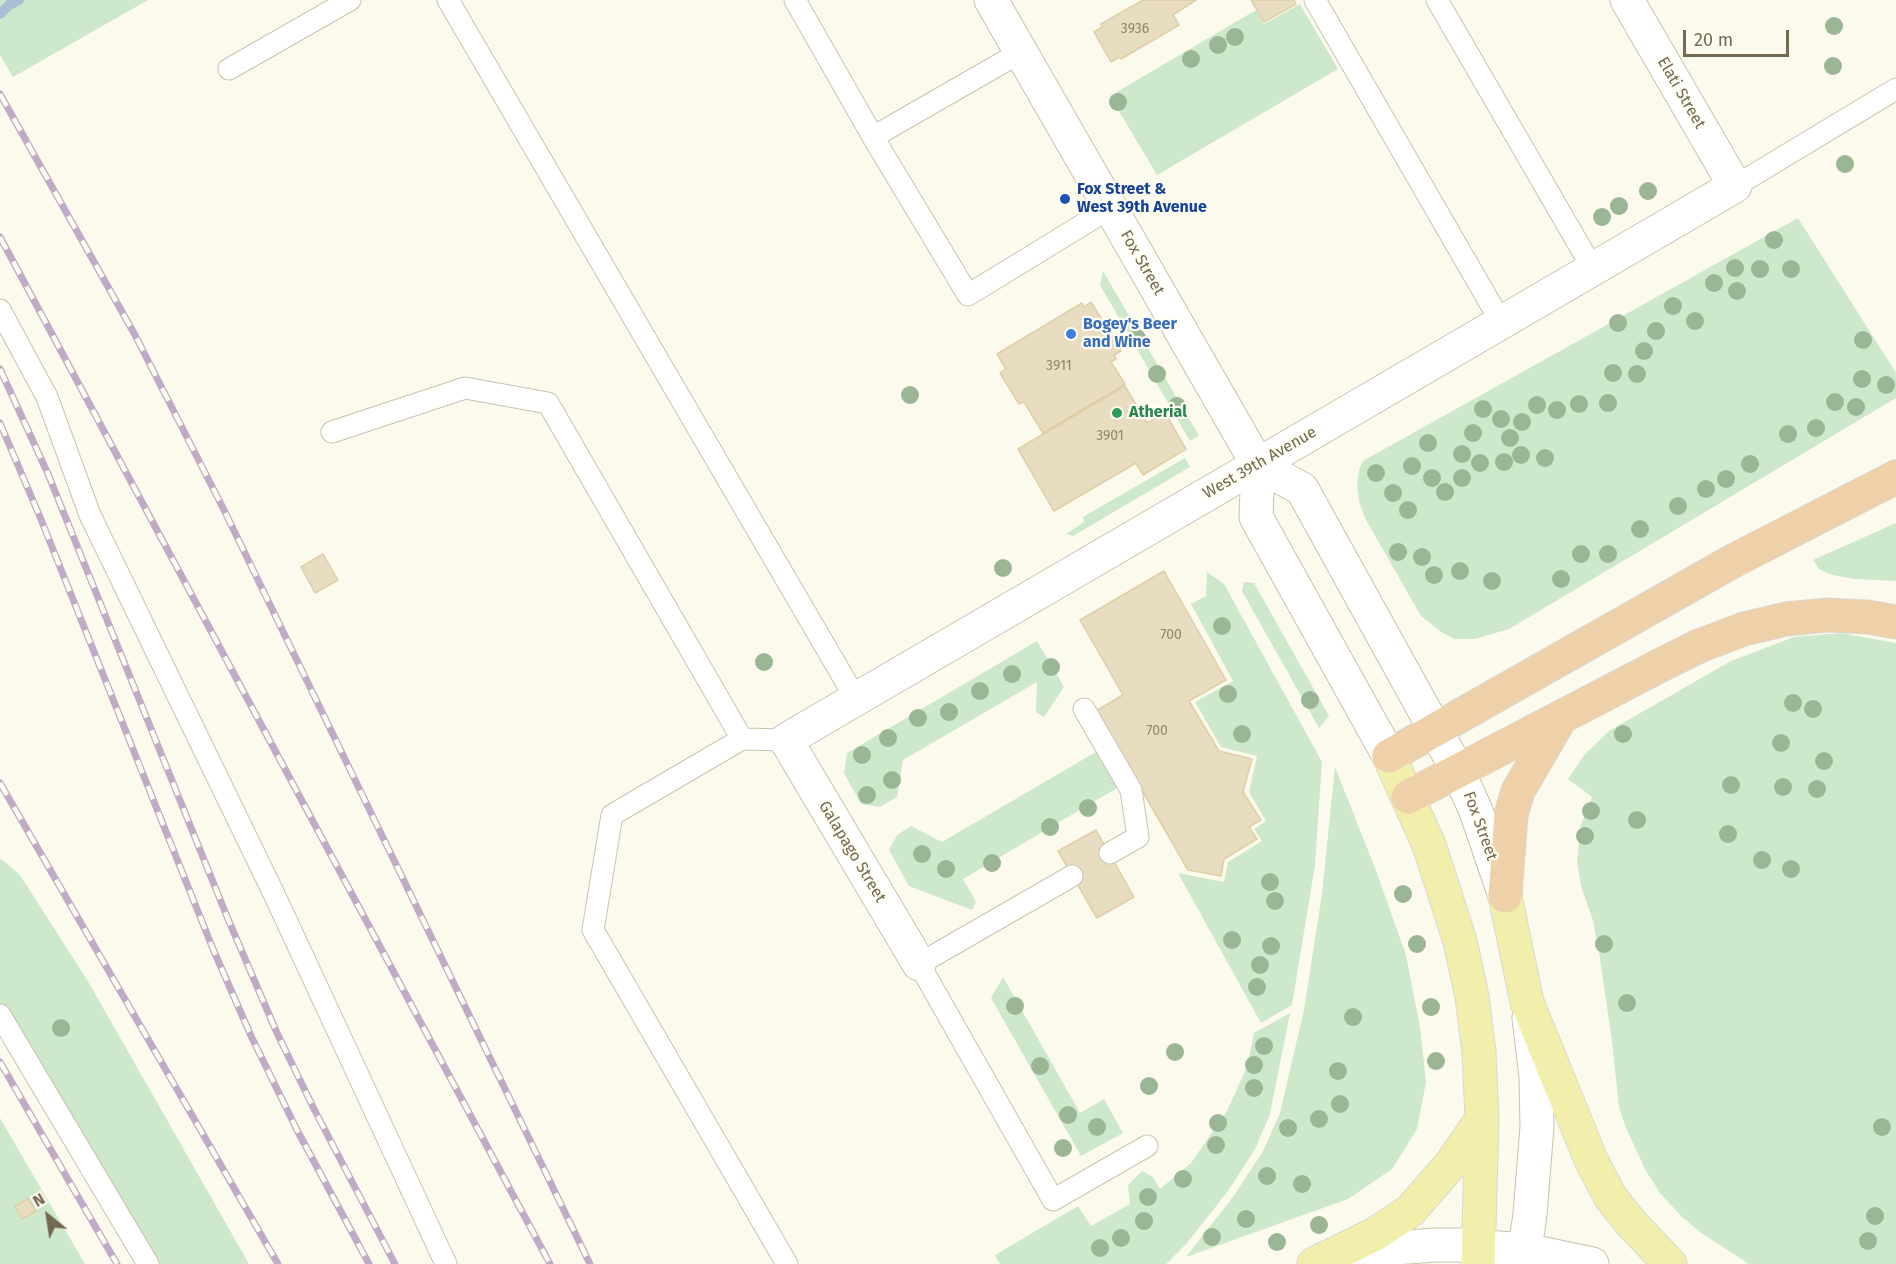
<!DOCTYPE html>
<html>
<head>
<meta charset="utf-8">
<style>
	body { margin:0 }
	#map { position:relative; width:1896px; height:1264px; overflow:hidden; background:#fbfaec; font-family:"Fira Sans",sans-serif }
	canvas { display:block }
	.north { position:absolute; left:18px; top:1186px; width:60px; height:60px; -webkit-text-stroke:4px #fefdf2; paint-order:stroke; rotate:330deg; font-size:16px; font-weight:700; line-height:24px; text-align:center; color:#746850 }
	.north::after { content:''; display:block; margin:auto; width:21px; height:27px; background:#746850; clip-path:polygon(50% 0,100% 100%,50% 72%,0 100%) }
	.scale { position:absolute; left:1683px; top:30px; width:106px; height:27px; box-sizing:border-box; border:3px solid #746850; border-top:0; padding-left:8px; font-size:18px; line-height:21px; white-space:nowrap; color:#746850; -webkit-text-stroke:4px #fefdf2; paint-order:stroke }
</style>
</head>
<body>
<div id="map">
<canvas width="1896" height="1264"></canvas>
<div class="north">N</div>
<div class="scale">20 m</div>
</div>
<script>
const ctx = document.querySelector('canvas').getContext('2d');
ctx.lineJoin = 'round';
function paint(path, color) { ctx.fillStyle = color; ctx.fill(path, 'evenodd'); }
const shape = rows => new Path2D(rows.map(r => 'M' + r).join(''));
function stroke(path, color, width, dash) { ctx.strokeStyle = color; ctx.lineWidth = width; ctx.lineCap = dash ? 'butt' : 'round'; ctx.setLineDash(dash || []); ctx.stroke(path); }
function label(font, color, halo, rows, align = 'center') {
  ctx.font = font + ' "Fira Sans",sans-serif'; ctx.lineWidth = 4.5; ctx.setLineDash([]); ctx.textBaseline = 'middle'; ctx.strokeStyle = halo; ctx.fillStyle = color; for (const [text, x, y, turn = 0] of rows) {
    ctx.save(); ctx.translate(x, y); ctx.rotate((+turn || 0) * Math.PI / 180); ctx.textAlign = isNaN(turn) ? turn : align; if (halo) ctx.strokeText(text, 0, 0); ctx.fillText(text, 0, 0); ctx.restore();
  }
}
const green = shape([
	[0,0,148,0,13,77,0,55],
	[1300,4,1338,69,1157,175,1110,96,1256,10,1264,24],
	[1798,218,1896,373,1896,398,1509,629,1475,639,1455,639,1441,632,1421,616,1366,520,1359,501,1357,486,1359,470,1363,461],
	[1103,271,1199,436,1190,441,1100,285],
	[1185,458,1190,467,1073,536,1066,534,1084,522,1083,517],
	[1896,523,1896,581,1855,579,1832,575,1819,569,1813,560],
	[1207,572,1224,584,1322,762,1315,865,1292,1005,1261,1023,1178,873,1224,882,1228,862,1262,841,1254,829,1266,821,1249,792,1257,756,1221,747,1195,702,1233,681,1191,604,1206,596],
	[1244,582,1254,583,1329,716,1319,728,1242,591],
	[1841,633,1896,643,1896,1264,1749,1264,1700,1232,1681,1216,1660,1193,1646,1171,1626,1128,1619,1107,1612,1041,1599,952,1593,921,1581,886,1577,862,1581,825,1592,797,1568,779,1585,754,1609,731,1731,661,1794,637],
	[1037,641,1064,687,1044,717,1036,712,1037,682,903,760,897,797,880,807,861,804,844,773,847,753],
	[1101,749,1122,785,963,879,976,902,972,910,909,886,889,850,897,835,911,826,942,842],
	[1335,767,1375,868,1406,955,1420,1027,1426,1082,1417,1129,1392,1169,1348,1199,1186,1257,1233,1197,1263,1151,1280,1113,1304,1010,1322,894],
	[0,858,20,875,89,983,249,1264,149,1264,0,1012],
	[1003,977,1080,1113,1104,1099,1123,1133,1081,1156,991,998],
	[1290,1013,1270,1114,1255,1149,1228,1191,1187,1243,1166,1264,1000,1264,995,1255,1078,1206,1091,1226,1130,1204,1128,1185,1142,1171,1153,1177,1160,1189,1191,1163,1227,1111,1247,1067,1254,1033],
	[0,1118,85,1264,0,1264]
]);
const stream = shape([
	[0,14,9,5,19,0]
]);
const building = shape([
	[1143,0,1196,0,1173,15,1179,25,1121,59,1119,57,1111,62,1094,32,1102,27,1101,24,1143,0],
	[1251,0,1294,0,1296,4,1264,22,1251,0],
	[1091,302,1121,351,1114,355,1116,359,1111,362,1125,384,1043,433,1024,402,1019,404,1000,373,1006,369,997,354,1082,303,1084,307,1091,302],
	[1125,386,1147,423,1165,413,1186,449,1143,475,1136,463,1054,511,1018,449,1125,386],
	[323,554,338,580,315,593,301,567,323,554],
	[1164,571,1226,680,1189,701,1219,751,1252,759,1243,792,1261,820,1249,827,1257,839,1224,859,1221,876,1188,870,1096,711,1123,695,1080,620,1164,571],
	[1096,830,1134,897,1097,918,1058,851,1096,830],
	[28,1199,36,1211,22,1219,15,1206,28,1199]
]);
const lane = shape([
	[448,0,856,699],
	[795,0,873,137,968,295,1110,208],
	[1315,0,1501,322],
	[1437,0,1593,269],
	[229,69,350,0],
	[873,137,1021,52],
	[1735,186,1896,89],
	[0,310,47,397,90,515,274,894,446,1264],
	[332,432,465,388,548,403,742,739],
	[1084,709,1131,790,1138,837,1110,853],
	[786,740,742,739,612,815,593,930,787,1264],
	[1072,876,919,964,1053,1200,1147,1146],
	[0,1015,148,1264]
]);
const street = shape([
	[919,964,786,740,1735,186,1627,0]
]);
const secondary = shape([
	[991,0,1258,465,1302,489,1458,771,1476,811,1505,896],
	[1258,465,1256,517,1389,756],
	[1338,1257,1380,1249,1436,1245,1460,1245,1525,1250,1592,1264],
	[1523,1264,1530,1214,1537,1127,1536,1077,1529,1018]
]);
const primary = shape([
	[1389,756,1429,845,1460,941,1472,997,1479,1052,1482,1119,1478,1264],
	[1505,896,1527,1002,1591,1160,1611,1198,1632,1224,1670,1264],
	[1314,1264,1375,1234,1410,1211,1451,1164,1482,1119]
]);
const highway = shape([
	[1389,756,1733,561,1896,477],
	[1408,797,1659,666,1699,646,1744,629,1786,619,1827,615,1868,617,1896,622],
	[1505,896,1511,815,1518,791,1560,719]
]);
const rail = shape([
	[0,94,135,335,224,510,590,1264],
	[0,237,550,1264],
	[0,369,48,474,228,919,277,1033,314,1109,395,1264],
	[0,423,40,517,213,949,252,1038,297,1130,369,1264],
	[0,783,278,1264],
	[0,1062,117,1264]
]);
const trees = [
	[1834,26],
	[1235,37],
	[1218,45],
	[1191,59],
	[1833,66],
	[1118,102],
	[1845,164],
	[1648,191],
	[1619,206],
	[1602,217],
	[1774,240],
	[1735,268],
	[1760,269],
	[1791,269],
	[1714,283],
	[1737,291],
	[1673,306],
	[1695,321],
	[1618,323],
	[1656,331],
	[1137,338],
	[1863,340],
	[1644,351],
	[1613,373],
	[1157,374],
	[1637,374],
	[1862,379],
	[1886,385],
	[910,395],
	[1835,402],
	[1608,403],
	[1579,404],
	[1537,405],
	[1177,406],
	[1856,407],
	[1483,409],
	[1557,410],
	[1501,419],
	[1522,422],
	[1816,428],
	[1473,433],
	[1788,434],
	[1510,438],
	[1428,443],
	[1462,454],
	[1521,455],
	[1545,458],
	[1504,462],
	[1480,463],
	[1750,464],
	[1412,466],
	[1376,473],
	[1432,478],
	[1462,478],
	[1726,479],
	[1706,489],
	[1445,492],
	[1393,493],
	[1678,506],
	[1408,510],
	[1640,529],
	[1398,552],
	[1581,554],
	[1608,554],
	[1422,557],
	[1003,568],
	[1460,571],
	[1434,575],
	[1561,579],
	[1492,581],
	[1222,626],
	[764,662],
	[1051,667],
	[1012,674],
	[980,691],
	[1228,694],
	[1310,700],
	[1793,703],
	[1813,709],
	[949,712],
	[918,718],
	[1242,734],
	[1623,734],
	[888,738],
	[1781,743],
	[862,755],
	[1824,761],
	[892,780],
	[1731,785],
	[1783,787],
	[1817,789],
	[867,795],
	[1088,808],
	[1591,811],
	[1637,820],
	[1050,827],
	[1728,834],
	[1585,836],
	[922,854],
	[1762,860],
	[992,863],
	[946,869],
	[1791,869],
	[1270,882],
	[1403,894],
	[1275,901],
	[1232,940],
	[1417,944],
	[1604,944],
	[1271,946],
	[1260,965],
	[1257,987],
	[1627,1003],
	[1015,1006],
	[1431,1007],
	[1353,1017],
	[61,1028],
	[1264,1046],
	[1175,1052],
	[1436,1061],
	[1254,1065],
	[1040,1066],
	[1338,1071],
	[1149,1086],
	[1254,1088],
	[1340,1104],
	[1068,1115],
	[1319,1119],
	[1218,1123],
	[1097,1127],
	[1882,1127],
	[1288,1128],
	[1216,1145],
	[1063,1148],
	[1267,1176],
	[1183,1179],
	[1302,1184],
	[1148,1197],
	[1875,1216],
	[1246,1219],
	[1144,1221],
	[1319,1225],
	[1212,1237],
	[1121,1238],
	[1868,1241],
	[1277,1242],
	[1100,1248]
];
const markers = [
	[1065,199,6,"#1a4fb4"],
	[1071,334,6,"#3f7fe0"],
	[1117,413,6,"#2e9e5b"]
];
const numberNames = [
	["3936",1135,29],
	["3911",1059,366],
	["3901",1110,436],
	["700",1171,635],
	["700",1157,731]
];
const streetNames = [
	["Elati Street",1681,93,60],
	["Fox Street",1142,263,60],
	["West 39th Avenue",1260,463,-30],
	["Fox Street",1480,826,70],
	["Galapago Street",852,852,59]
];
const transitNames = [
	["Fox Street &",1077,190],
	["West 39th Avenue",1077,208]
];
const shopNames = [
	["Bogey's Beer",1083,325],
	["and Wine",1083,343]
];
const leisureNames = [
	["Atherial",1129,413]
];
paint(green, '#cee8cb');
stroke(stream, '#a9c0d4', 10);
paint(building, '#e9ddc1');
stroke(building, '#dfcea8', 1.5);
stroke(lane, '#cac3af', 23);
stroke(street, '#cac3af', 35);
stroke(secondary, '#cbc2ab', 35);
stroke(primary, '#dbd8d2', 35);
stroke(highway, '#dbd8d2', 35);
stroke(lane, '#fff', 21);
stroke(street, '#fff', 33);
stroke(secondary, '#fff', 33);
stroke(primary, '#f2eeab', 33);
stroke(highway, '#eed0a9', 33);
stroke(rail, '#c1aac5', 7);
stroke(rail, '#fefdf2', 4.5, [14]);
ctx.fillStyle = '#9bb695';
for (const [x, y] of trees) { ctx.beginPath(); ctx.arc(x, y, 9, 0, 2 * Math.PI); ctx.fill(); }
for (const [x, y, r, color] of markers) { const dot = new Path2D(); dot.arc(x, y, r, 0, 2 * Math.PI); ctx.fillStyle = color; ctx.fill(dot); stroke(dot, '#fefdf2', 2); }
label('14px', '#91856c', null, numberNames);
label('16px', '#746850', '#fefdf2', streetNames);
label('bold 16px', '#164399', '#fefdf2', transitNames, 'left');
label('bold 16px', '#366cbe', '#fefdf2', shopNames, 'left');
label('bold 16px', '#27864d', '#fefdf2', leisureNames, 'left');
</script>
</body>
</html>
